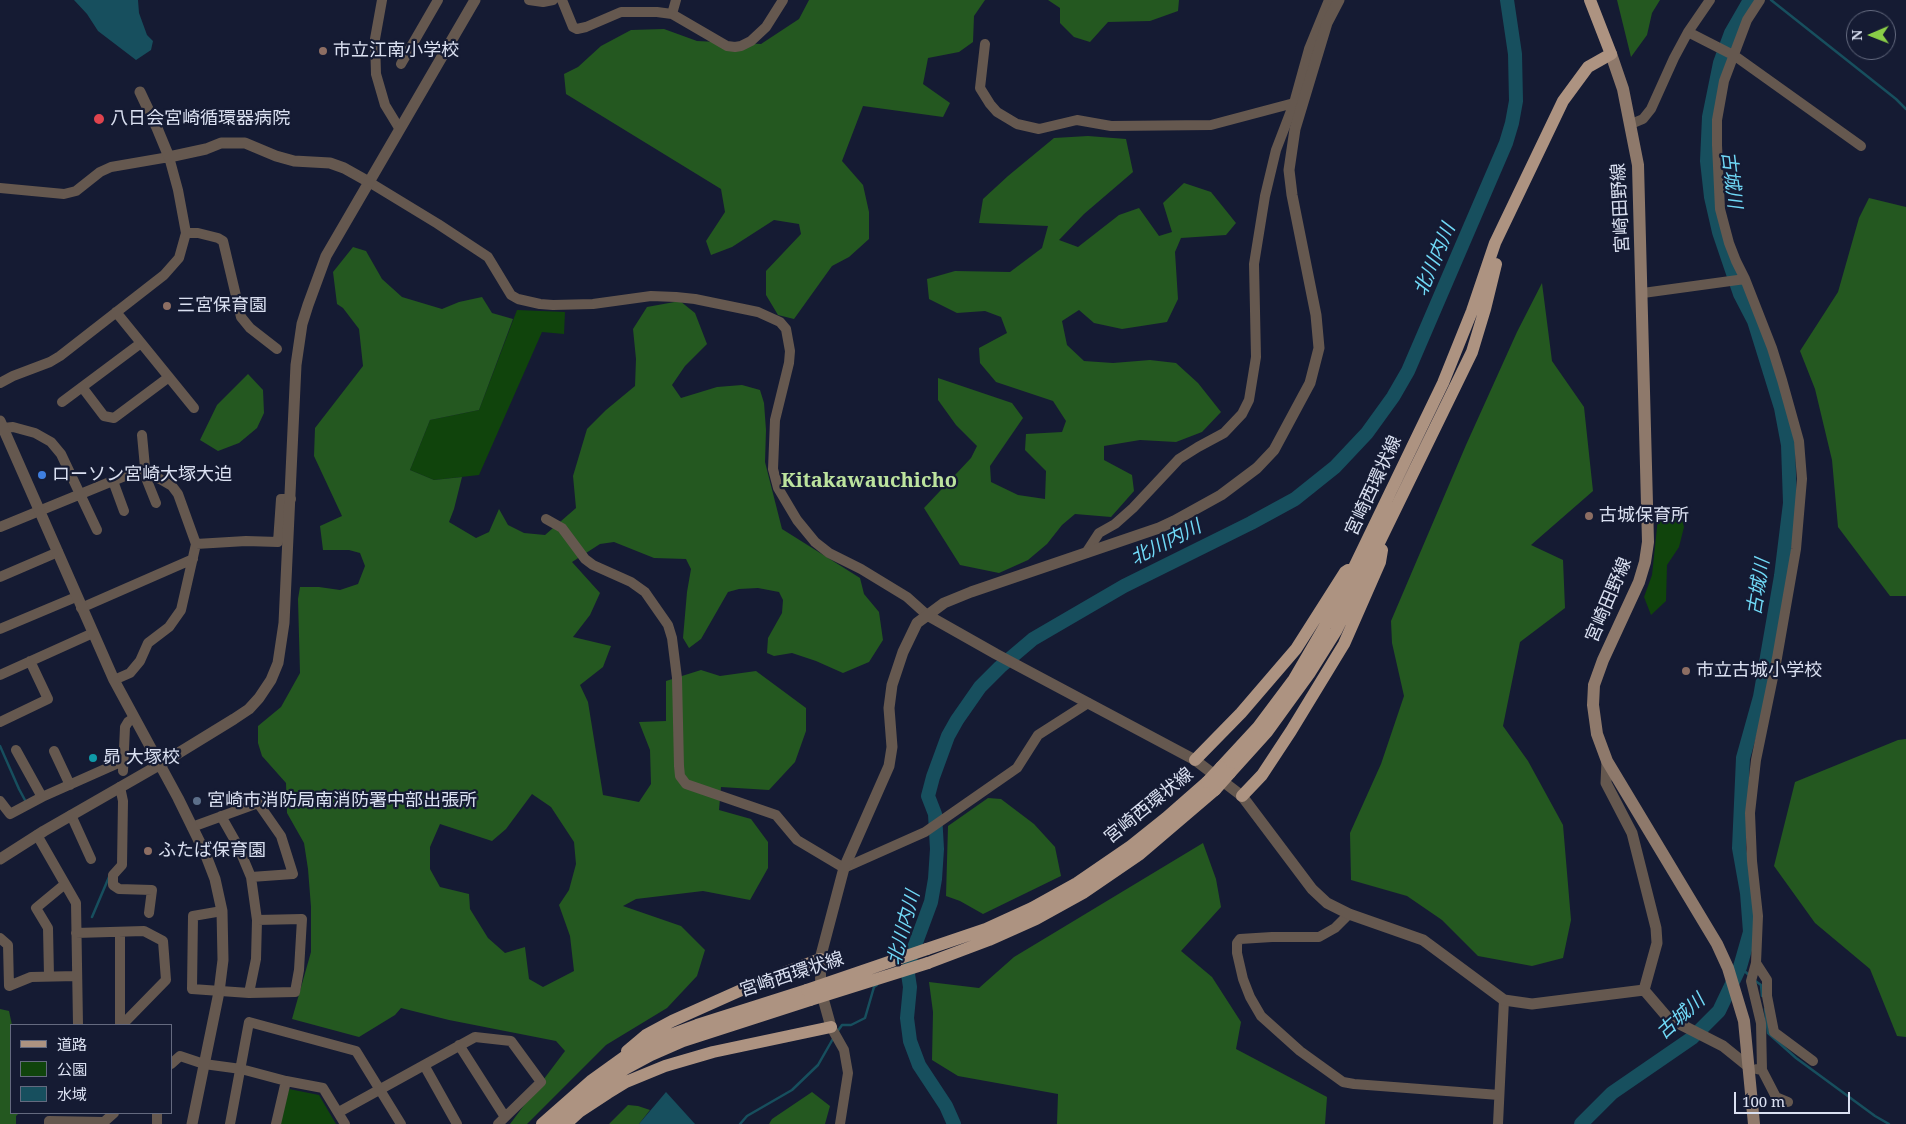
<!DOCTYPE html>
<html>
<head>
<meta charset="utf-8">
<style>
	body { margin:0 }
	#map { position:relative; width:1906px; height:1124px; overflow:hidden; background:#151b33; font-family:"Noto Serif","Noto Sans JP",serif }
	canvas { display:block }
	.legend { position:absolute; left:10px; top:1024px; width:162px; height:90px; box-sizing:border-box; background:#151b33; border:1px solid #646a7f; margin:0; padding:6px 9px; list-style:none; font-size:15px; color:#dae0f1 }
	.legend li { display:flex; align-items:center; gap:10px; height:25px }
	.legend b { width:25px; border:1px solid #646a7f }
	.north { position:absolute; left:1846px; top:10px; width:50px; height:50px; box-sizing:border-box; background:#151b33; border:1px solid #646a7f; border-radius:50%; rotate:269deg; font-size:14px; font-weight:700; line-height:20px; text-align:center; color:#dae0f1 }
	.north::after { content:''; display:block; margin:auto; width:18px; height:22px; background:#8ace47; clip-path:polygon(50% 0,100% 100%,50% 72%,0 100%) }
	.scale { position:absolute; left:1734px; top:1092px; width:116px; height:22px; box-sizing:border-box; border:2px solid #dae0f1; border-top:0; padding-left:6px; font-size:15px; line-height:18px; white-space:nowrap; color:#dae0f1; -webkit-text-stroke:4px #151b33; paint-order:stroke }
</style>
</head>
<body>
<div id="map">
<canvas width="1906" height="1124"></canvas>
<ul class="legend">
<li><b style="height:6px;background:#ad9381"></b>道路</li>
<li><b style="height:14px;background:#10440c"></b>公園</li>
<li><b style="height:14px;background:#174f5e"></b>水域</li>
</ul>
<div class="north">N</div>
<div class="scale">100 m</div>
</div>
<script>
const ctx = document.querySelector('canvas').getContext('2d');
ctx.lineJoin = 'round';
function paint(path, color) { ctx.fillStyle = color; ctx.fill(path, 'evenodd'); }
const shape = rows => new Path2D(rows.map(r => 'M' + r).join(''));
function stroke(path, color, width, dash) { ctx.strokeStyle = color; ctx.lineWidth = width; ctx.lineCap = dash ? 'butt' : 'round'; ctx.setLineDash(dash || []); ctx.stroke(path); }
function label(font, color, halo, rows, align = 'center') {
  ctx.font = font + ' "Noto Serif","Noto Sans JP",serif'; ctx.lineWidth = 4.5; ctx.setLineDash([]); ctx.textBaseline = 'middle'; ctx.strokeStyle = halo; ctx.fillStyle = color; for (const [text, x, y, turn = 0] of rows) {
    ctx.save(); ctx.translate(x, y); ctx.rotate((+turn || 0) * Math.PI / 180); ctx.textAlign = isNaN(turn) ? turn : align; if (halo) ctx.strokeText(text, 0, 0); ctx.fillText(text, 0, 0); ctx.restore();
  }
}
const green = shape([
	[517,310,565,312,564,334,542,332,479,475,434,480,410,470,430,420,479,410],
	[1681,516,1684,527,1679,547,1667,565,1666,601,1651,615,1644,597,1652,575,1658,518],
	[289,1089,319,1095,336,1124,280,1124]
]);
const forest = shape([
	[809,0,985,0,974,16,973,42,959,52,928,58,923,84,950,103,943,117,863,106,842,161,863,185,869,212,869,239,849,257,832,266,794,319,778,315,766,295,766,271,801,234,799,224,774,220,732,247,711,255,706,241,725,212,721,189,566,94,564,74,578,67,601,46,631,30,664,29,697,41,761,44,799,19],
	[1048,0,1179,0,1178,11,1150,21,1108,22,1090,42,1074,37,1060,23,1060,8],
	[1617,0,1660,0,1652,13,1647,35,1631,57],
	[1088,136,1126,139,1133,172,1084,214,1059,240,1078,247,1119,215,1139,208,1159,236,1172,232,1163,203,1184,183,1211,192,1236,223,1226,235,1181,238,1175,252,1178,299,1167,322,1122,329,1094,323,1079,310,1062,321,1067,345,1084,361,1113,363,1150,360,1176,363,1198,383,1221,412,1202,432,1176,442,1140,440,1104,446,1104,460,1132,475,1134,491,1111,517,1075,514,1062,525,1047,544,1028,560,999,573,960,565,924,508,971,458,977,446,956,425,938,400,938,378,1012,403,1023,418,990,466,991,482,1018,495,1045,499,1046,471,1025,450,1026,434,1062,432,1066,421,1053,401,996,382,980,363,979,348,1007,333,1001,317,985,311,957,313,929,299,927,279,955,271,1010,272,1042,248,1048,226,979,223,983,199,1008,176,1054,138],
	[1869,198,1906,207,1906,596,1890,596,1838,527,1832,460,1815,389,1800,351,1838,292,1859,218],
	[353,247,366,251,382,279,402,297,442,309,459,302,482,297,492,313,513,319,479,410,430,420,410,470,434,480,462,477,454,509,449,522,476,538,489,532,499,509,508,525,524,533,545,535,576,508,573,476,587,429,606,410,635,386,636,359,633,329,647,307,680,301,695,313,707,344,685,366,672,385,681,398,717,387,742,385,760,390,764,403,766,430,765,462,782,529,860,578,864,594,879,612,883,640,869,662,843,673,816,661,792,653,774,656,767,653,768,638,782,613,783,600,779,592,758,588,739,589,728,592,701,639,689,648,683,638,687,592,691,569,686,559,654,558,614,542,600,544,572,562,600,593,590,615,573,637,611,646,603,667,580,685,588,702,603,795,639,802,651,784,650,750,639,722,666,721,666,681,701,670,720,676,756,671,806,708,806,731,795,762,769,790,721,787,719,810,751,819,768,842,768,868,750,900,703,891,636,899,623,906,681,926,705,950,697,976,667,1008,606,1045,527,1124,510,1124,565,1051,556,1041,449,1020,401,1008,395,1015,359,1037,292,1019,311,952,311,907,308,869,304,843,287,813,286,783,262,756,258,743,258,726,281,707,300,673,298,599,300,587,319,587,340,590,358,584,365,566,360,553,349,550,323,550,320,526,342,516,314,456,315,428,363,366,359,329,343,308,337,304,333,272],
	[532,794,551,807,574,842,576,864,569,890,559,905,570,936,574,971,543,987,529,979,525,947,505,953,488,938,470,909,469,894,440,887,430,869,430,847,440,824,492,841,506,829],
	[1542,283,1552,361,1584,407,1593,491,1531,545,1563,560,1565,608,1520,642,1503,726,1528,761,1563,825,1571,920,1563,958,1532,966,1478,956,1442,920,1407,896,1351,880,1350,833,1381,764,1404,696,1392,643,1391,621,1466,445,1517,332],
	[248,374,263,390,264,413,257,428,239,443,218,451,200,440,217,405],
	[1906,739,1906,1037,1897,1036,1870,969,1815,923,1774,866,1795,782,1898,740],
	[988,798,1001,799,1034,824,1055,847,1061,876,983,914,960,901,946,896,948,826],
	[1203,843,1216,879,1221,907,1181,951,1212,977,1241,1022,1236,1049,1327,1097,1325,1124,1057,1124,1058,1094,958,1076,932,1060,933,1012,929,982,979,988,1014,957],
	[0,1009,9,1011,12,1025,11,1113,19,1113,16,1116,16,1124,0,1124],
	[812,1092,830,1106,825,1124,769,1124,772,1119],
	[628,1105,638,1106,650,1110,639,1124,609,1124]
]);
const water = shape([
	[74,0,138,0,139,13,147,35,153,41,151,50,136,60,98,31,87,14],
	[666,1092,695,1124,639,1124]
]);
const stream = shape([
	[1771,0,1896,99,1906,109],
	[0,746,19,789,26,802],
	[92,917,109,877],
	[1740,967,1750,976],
	[1754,980,1761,985,1762,996],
	[1765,1009,1768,1033,1796,1058,1875,1116,1889,1124],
	[837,1032,842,1025,851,1025,865,1018,874,987,877,985],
	[740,1124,747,1116,792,1090,818,1065,834,1037]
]);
const river = shape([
	[954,1124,946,1106,919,1065,910,1041,907,1018,910,987,908,974,911,956,931,902,935,879,937,849,935,814,928,796,933,777,948,736,957,720,980,687,1000,667,1033,639,1124,586,1251,523,1295,499,1335,467,1367,433,1393,397,1408,371,1506,143,1512,123,1516,101,1515,54,1507,0],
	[1581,1124,1612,1093,1692,1038,1719,1011,1740,967,1750,932,1747,893,1739,848,1743,758,1760,697,1781,576,1790,503,1788,445,1781,408,1754,321,1740,294,1719,232,1711,197,1707,161,1709,117,1720,63,1731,33,1750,0]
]);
const minor = shape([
	[382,0,375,39,376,74,385,105,399,128],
	[529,0,543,2,553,0],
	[562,0,573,27,577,29,586,27,621,12,657,12,672,14,727,46,735,47,741,46,751,41,766,27,783,0],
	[1760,0,1747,20,1724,81,1717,120,1717,145,1720,209,1729,243,1736,261,1745,279,1772,348,1782,380,1799,441,1802,479,1796,549,1777,658,1756,760,1750,813,1752,861,1758,916,1756,963,1751,981,1761,1023,1762,1070],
	[672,14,676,0],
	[1688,32,1735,56,1861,146],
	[985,44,980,88,990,104,997,112,1017,124,1039,129,1077,120,1111,126,1211,125,1294,103],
	[401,64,438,0],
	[1631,124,1643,119,1651,109,1674,58,1688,32,1710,0],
	[369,182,438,224,488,257,511,295,518,299,540,304,553,305,593,304,651,296,676,297,695,299,758,312,780,322,786,329,790,351,789,363,775,420,773,469,778,488,797,520,815,542,829,553,861,569,907,597,927,615],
	[0,188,64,194,76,191,100,172,111,167,169,157,178,190,186,233,179,258,164,275,60,356,50,362,13,376,0,383],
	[186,233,198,233,218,238,223,241,241,317,250,328,277,349],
	[1643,293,1745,279],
	[116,312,194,408],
	[82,387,104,416,114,418,169,377],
	[62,402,141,343],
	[3,428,13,427,35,433,51,442,61,454,97,530],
	[142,435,146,478,156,503],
	[113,481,124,511],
	[546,519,562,528,585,559,593,565,631,582,645,592,668,625,672,638,677,678,679,766,680,776,686,784,776,815,797,840,844,868,925,832,1017,768,1038,735,1088,703],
	[0,527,132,473,146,474,160,479,172,486,178,494,196,544,181,610,169,627,148,643,140,661,130,673,114,680],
	[196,544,246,541,278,542,281,499,291,499],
	[1086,553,1099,533,1115,524,1133,508,1179,459,1198,447,1224,433,1242,414,1249,400,1256,357,1254,264,1265,196,1276,150,1294,103,1309,49,1329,0],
	[0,577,58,552],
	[81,608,193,559],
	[0,629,76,597],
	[0,675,93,633],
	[0,722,48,699,30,661],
	[16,750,42,797],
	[54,751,70,785],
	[123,771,125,727,128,722,134,718],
	[120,787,123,801,122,865,113,875,113,885,119,889,152,890,149,913],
	[0,801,10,814,42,797,123,761],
	[71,815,91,859],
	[221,816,238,846,251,877,257,920,256,959,249,993],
	[192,827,258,803,281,836,293,874,251,877],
	[37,835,76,903,78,1025],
	[222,911,193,916,192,989,249,993,295,992,299,970,302,919,257,920],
	[1349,914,1335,928,1319,937,1272,937,1240,939,1237,943,1237,953,1243,979,1250,997,1261,1016,1300,1051,1343,1082,1354,1084,1499,1095],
	[76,933,144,931,163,941,166,980,122,1025],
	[0,938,8,945,9,986,31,977,77,976],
	[1756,963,1767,980,1767,996,1774,1032,1813,1061],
	[49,976,48,928,36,908,65,884],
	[120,1025,120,932],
	[831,1027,844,1050,848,1073,840,1124],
	[459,1045,505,1117],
	[171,1064,180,1056,204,1064,241,1069,286,1081,323,1088,345,1124],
	[424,1065,457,1124],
	[1757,1069,1762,1070,1776,1097,1788,1102],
	[339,1112,475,1037,511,1041,541,1082,498,1124],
	[49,1124,49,1121,104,1122,114,1113],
	[157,1124,157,1113],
	[230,1124,249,1022,356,1051,401,1124],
	[276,1124,286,1081],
	[1498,1124,1504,1000]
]);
const tertiary = shape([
	[140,92,157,128,169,157,206,149,221,143,245,143,276,156,294,161,330,163,344,168,369,182],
	[0,421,114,680,178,798,205,853,215,879,222,911,223,960,219,992,192,1124],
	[927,615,996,654,1195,760,1242,796,1312,889,1327,903,1349,914,1423,940,1504,1000,1532,1004,1644,990,1668,1018,1723,1046,1749,1067],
	[1607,761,1606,783,1632,833,1656,928,1657,943,1644,990],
	[0,859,44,831,159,765,234,719,249,709,259,698,271,680,278,663,284,623,296,365,302,324,308,305,326,256,475,0],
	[831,1027,821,991,820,959,844,868,889,766,892,747,889,708,892,685,903,652,917,623,944,603,971,592,1159,528,1174,521,1221,495,1257,468,1274,450,1310,383,1319,348,1316,315,1292,195,1289,170,1295,129,1327,23,1339,0]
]);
const secondary = shape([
	[1611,54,1623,89,1638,165,1648,542,1645,562,1639,582,1603,660,1594,685,1593,705,1597,734,1607,761,1717,944,1728,968,1744,1021,1754,1124]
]);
const primary = shape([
	[1195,760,1241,713,1296,649,1345,572,1348,570],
	[1221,767,1258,727,1294,679,1329,619,1443,383,1472,311,1495,243,1563,101,1588,67,1611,54,1590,0],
	[1230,773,1267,732,1309,674,1336,631,1472,352,1485,309,1496,264],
	[1242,796,1262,775,1291,731,1344,644,1380,562,1382,550],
	[927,949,986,929,1032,908,1077,883,1131,846,1166,818,1207,782],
	[928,963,989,940,1036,919,1083,893,1140,854,1215,790],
	[627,1051,646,1035,672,1021,757,983,820,959],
	[542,1124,592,1080,624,1057,662,1038,697,1025,807,990],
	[556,1124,596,1089,625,1069,651,1055,683,1041,810,1000],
	[566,1124,579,1112,608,1093,626,1082,665,1066,713,1052,831,1027]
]);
const primaryBridge = shape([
	[1207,782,1221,767],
	[1215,790,1230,773],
	[807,990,927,949],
	[810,1000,928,963]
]);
const markers = [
	[323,51,5,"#8d6e63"],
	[99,119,6,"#e0444e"],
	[167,306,5,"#8d6e63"],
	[42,475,5,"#3f7fe0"],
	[1589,516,5,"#8d6e63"],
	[1686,671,5,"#8d6e63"],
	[93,758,5,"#0f9aa8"],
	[197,801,5,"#5c6f8a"],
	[148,851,5,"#8d6e63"]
];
const poiNames = [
	["市立江南小学校",333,51],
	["八日会宮崎循環器病院",110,119],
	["三宮保育園",177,306],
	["ローソン宮崎大塚大迫",52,475],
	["古城保育所",1599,516],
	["市立古城小学校",1696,671],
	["昴 大塚校",103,758],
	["宮崎市消防局南消防署中部出張所",207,801],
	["ふたば保育園",158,851]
];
const streetNames = [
	["宮崎田野線",1621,208,-93],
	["宮崎西環状線",1374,486,-65],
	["宮崎田野線",1609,600,-67],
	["宮崎西環状線",1149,806,-39],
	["宮崎西環状線",792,975,-18]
];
const waterNames = [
	["古城川",1731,180,83],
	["北川内川",1435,260,-67],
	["北川内川",1166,543,-27],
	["古城川",1759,587,-81],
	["北川内川",904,928,-75],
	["古城川",1681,1017,-42]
];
const quarterNames = [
	["Kitakawauchicho",869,481]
];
paint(green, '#10440c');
paint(forest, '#245820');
paint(water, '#174f5e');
stroke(stream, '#174f5e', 2.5);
stroke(river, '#174f5e', 14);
stroke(minor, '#65584f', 10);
stroke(tertiary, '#65584f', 11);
stroke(secondary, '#8e796b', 12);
stroke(primary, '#ad9381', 12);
stroke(primaryBridge, '#ad9381', 12);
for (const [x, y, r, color] of markers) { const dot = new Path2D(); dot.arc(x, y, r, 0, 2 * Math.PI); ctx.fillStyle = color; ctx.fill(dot); stroke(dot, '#151b33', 2); }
label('18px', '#dae0f1', '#151b33', poiNames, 'left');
label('18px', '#dae0f1', '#151b33', streetNames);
label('italic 19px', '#70d9f7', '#151b33', waterNames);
label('bold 20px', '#bce39e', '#151b33', quarterNames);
</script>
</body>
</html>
